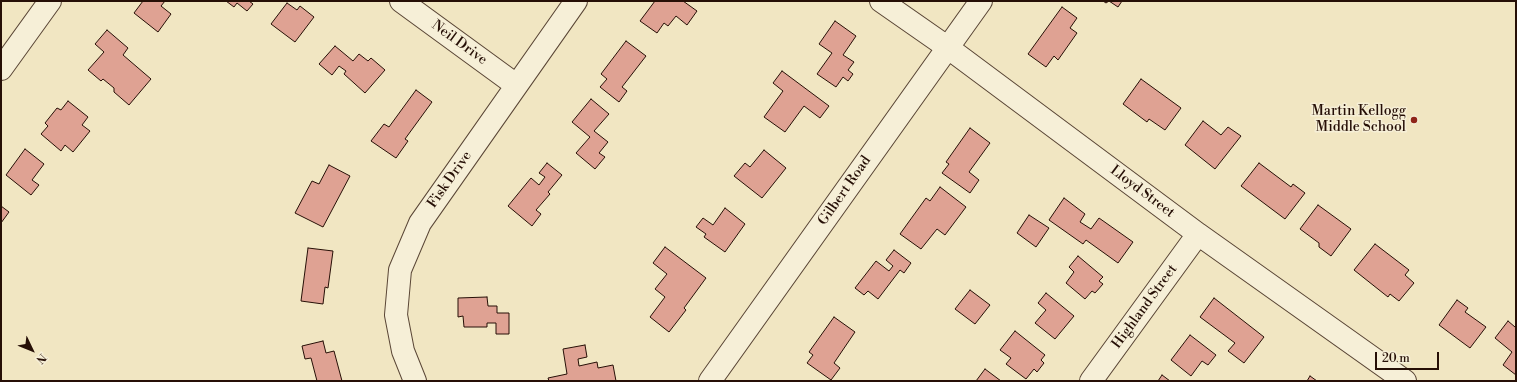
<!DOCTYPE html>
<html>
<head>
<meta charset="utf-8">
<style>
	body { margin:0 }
	#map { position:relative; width:1517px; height:382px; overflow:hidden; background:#f1e6c2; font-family:"Libre Bodoni",serif }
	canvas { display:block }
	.frame { position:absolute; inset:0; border:2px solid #260f06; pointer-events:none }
	.north { position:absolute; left:12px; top:330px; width:40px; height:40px; -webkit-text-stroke:3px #f6efd7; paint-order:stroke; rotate:133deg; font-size:11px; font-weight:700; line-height:16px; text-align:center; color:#260f06 }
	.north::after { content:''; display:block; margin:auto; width:14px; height:18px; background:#260f06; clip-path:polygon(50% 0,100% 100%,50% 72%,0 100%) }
	.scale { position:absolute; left:1375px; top:352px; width:64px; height:18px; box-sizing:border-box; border:2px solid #260f06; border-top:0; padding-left:5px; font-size:12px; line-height:14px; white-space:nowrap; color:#260f06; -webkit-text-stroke:3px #f6efd7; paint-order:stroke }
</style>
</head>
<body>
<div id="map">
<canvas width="1517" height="382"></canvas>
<div class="frame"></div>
<div class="north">N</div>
<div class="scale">20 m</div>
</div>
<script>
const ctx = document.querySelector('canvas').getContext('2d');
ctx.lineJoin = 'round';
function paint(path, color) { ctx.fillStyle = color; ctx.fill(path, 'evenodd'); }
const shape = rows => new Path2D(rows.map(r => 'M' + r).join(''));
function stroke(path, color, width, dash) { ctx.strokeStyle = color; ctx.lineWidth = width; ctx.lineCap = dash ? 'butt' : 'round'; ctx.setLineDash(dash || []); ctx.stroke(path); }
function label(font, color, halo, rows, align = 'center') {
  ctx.font = font + ' "Libre Bodoni",serif'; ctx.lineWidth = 3; ctx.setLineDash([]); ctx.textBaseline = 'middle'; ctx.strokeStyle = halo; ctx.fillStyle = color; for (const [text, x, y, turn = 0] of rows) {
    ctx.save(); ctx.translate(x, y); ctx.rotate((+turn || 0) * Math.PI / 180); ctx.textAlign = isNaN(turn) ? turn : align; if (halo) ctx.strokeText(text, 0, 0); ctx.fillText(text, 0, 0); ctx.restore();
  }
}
const building = shape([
	[143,1,165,1,161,6,171,14,158,32,134,13,143,1],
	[226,1,249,1,253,4,247,11,237,3,234,7,226,1],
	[655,1,683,1,697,11,687,25,676,16,668,26,664,23,657,33,640,21,655,1],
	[1103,1,1122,1,1118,7,1109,1,1106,3,1103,1],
	[287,3,297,10,300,6,314,17,295,42,271,24,287,3],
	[1062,7,1077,18,1070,28,1077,33,1058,60,1054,56,1046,67,1028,54,1062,7],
	[835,21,856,36,843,55,854,62,848,70,853,74,848,81,843,77,836,87,817,74,832,53,819,44,835,21],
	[107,30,128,48,123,55,151,79,129,105,114,92,114,88,103,79,101,81,88,70,104,52,95,44,107,30],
	[626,41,646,56,622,87,627,91,619,102,600,87,607,79,601,74,626,41],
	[335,46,353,61,359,54,368,61,371,58,385,70,365,93,344,74,346,71,339,66,332,75,319,64,335,46],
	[782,71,829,106,820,118,804,106,785,132,764,117,783,91,773,83,782,71],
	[1141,79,1181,108,1165,130,1149,119,1147,122,1123,104,1141,79],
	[416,90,432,102,405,139,408,141,396,158,371,141,384,124,389,127,416,90],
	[591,99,609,114,594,131,608,142,599,153,605,157,595,169,576,153,590,137,572,122,591,99],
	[68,101,88,117,82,125,90,131,73,152,65,145,61,151,41,134,48,126,45,123,57,108,61,110,68,101],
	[1203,121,1221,135,1228,127,1241,136,1215,169,1185,145,1203,121],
	[970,128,990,143,969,172,979,180,970,193,942,173,949,164,946,162,970,128],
	[25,149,44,164,32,180,39,185,31,195,6,175,25,149],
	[764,150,786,168,762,198,734,176,745,163,750,167,764,150],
	[547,163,562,175,548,192,550,194,536,210,541,214,532,226,508,206,531,178,539,185,545,177,539,173,547,163],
	[1259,163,1291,187,1293,184,1305,193,1285,219,1241,186,1259,163],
	[329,165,350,176,323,227,295,213,312,181,319,184,329,165],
	[940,187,966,207,945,235,937,229,921,249,900,234,926,198,930,201,940,187],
	[1064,198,1085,214,1080,222,1091,229,1099,218,1133,242,1118,263,1086,240,1083,244,1049,220,1064,198],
	[1318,205,1351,229,1331,256,1319,247,1319,243,1300,229,1318,205],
	[1,206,9,212,1,223,1,206],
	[725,208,745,224,725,252,704,237,706,234,696,227,703,218,713,225,725,208],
	[1029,215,1049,228,1036,247,1017,233,1029,215],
	[1375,244,1409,270,1405,275,1414,283,1399,301,1390,294,1388,297,1354,270,1375,244],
	[665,247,706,278,684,308,686,310,669,332,650,317,665,297,655,289,667,274,653,263,665,247],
	[308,248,333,251,328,288,325,287,323,304,301,301,308,248],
	[894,250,911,263,904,273,900,270,878,299,868,291,864,295,855,288,876,261,889,271,893,266,886,260,894,250],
	[1078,256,1103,277,1099,281,1103,284,1095,293,1092,291,1085,299,1066,283,1074,272,1069,267,1078,256],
	[970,290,990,305,975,324,955,309,970,290],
	[1046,293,1074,316,1055,339,1035,323,1046,310,1038,303,1046,293],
	[487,297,488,306,497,306,497,313,509,313,509,334,496,334,496,323,487,323,487,327,464,327,463,316,458,317,458,298,487,297],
	[1214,298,1264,337,1244,363,1228,351,1235,343,1200,317,1214,298],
	[1457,300,1468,308,1465,312,1486,327,1470,348,1439,325,1457,300],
	[834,317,855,332,834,363,840,368,831,380,807,363,813,355,809,352,834,317],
	[1508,321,1515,327,1516,326,1516,375,1503,365,1512,352,1495,338,1508,321],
	[1015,331,1045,355,1041,360,1044,363,1037,372,1034,369,1026,379,1006,364,1011,358,1000,350,1015,331],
	[1190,335,1216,355,1208,365,1202,361,1191,376,1171,360,1190,335],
	[323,341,326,353,334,351,342,381,317,381,311,358,305,359,302,346,323,341],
	[585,345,587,357,578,359,579,366,597,362,598,368,613,365,616,381,549,381,548,378,567,374,563,349,585,345],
	[985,369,1001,381,976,381,985,369],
	[1162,375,1170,381,1158,381,1162,375],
	[1310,376,1317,381,1307,381,1310,376]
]);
const minor = shape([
	[401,1,516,85],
	[881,1,947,47,1198,234,1405,381],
	[1,69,50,1],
	[415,381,403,351,396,315,400,270,420,223,576,1],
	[710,381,981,1],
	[1091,381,1198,234]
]);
const markers = [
	[1414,120,4,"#8f2418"]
];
const streetNames = [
	["Neil Drive",459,43,36],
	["Fisk Drive",450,180,-55],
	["Gilbert Road",845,191,-55],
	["Lloyd Street",1142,192,37],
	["Highland Street",1145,307,-54]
];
const poiNames = [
	["Martin Kellogg",1406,112],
	["Middle School",1406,128]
];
paint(building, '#dfa293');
stroke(building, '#260f06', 1);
stroke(minor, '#594535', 24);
stroke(minor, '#f6efd7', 22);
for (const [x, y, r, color] of markers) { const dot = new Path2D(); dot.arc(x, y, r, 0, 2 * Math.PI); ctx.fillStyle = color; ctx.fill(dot); stroke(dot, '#f6efd7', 1.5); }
label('14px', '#260f06', '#f6efd7', streetNames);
label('14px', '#260f06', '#f6efd7', poiNames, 'right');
</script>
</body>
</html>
